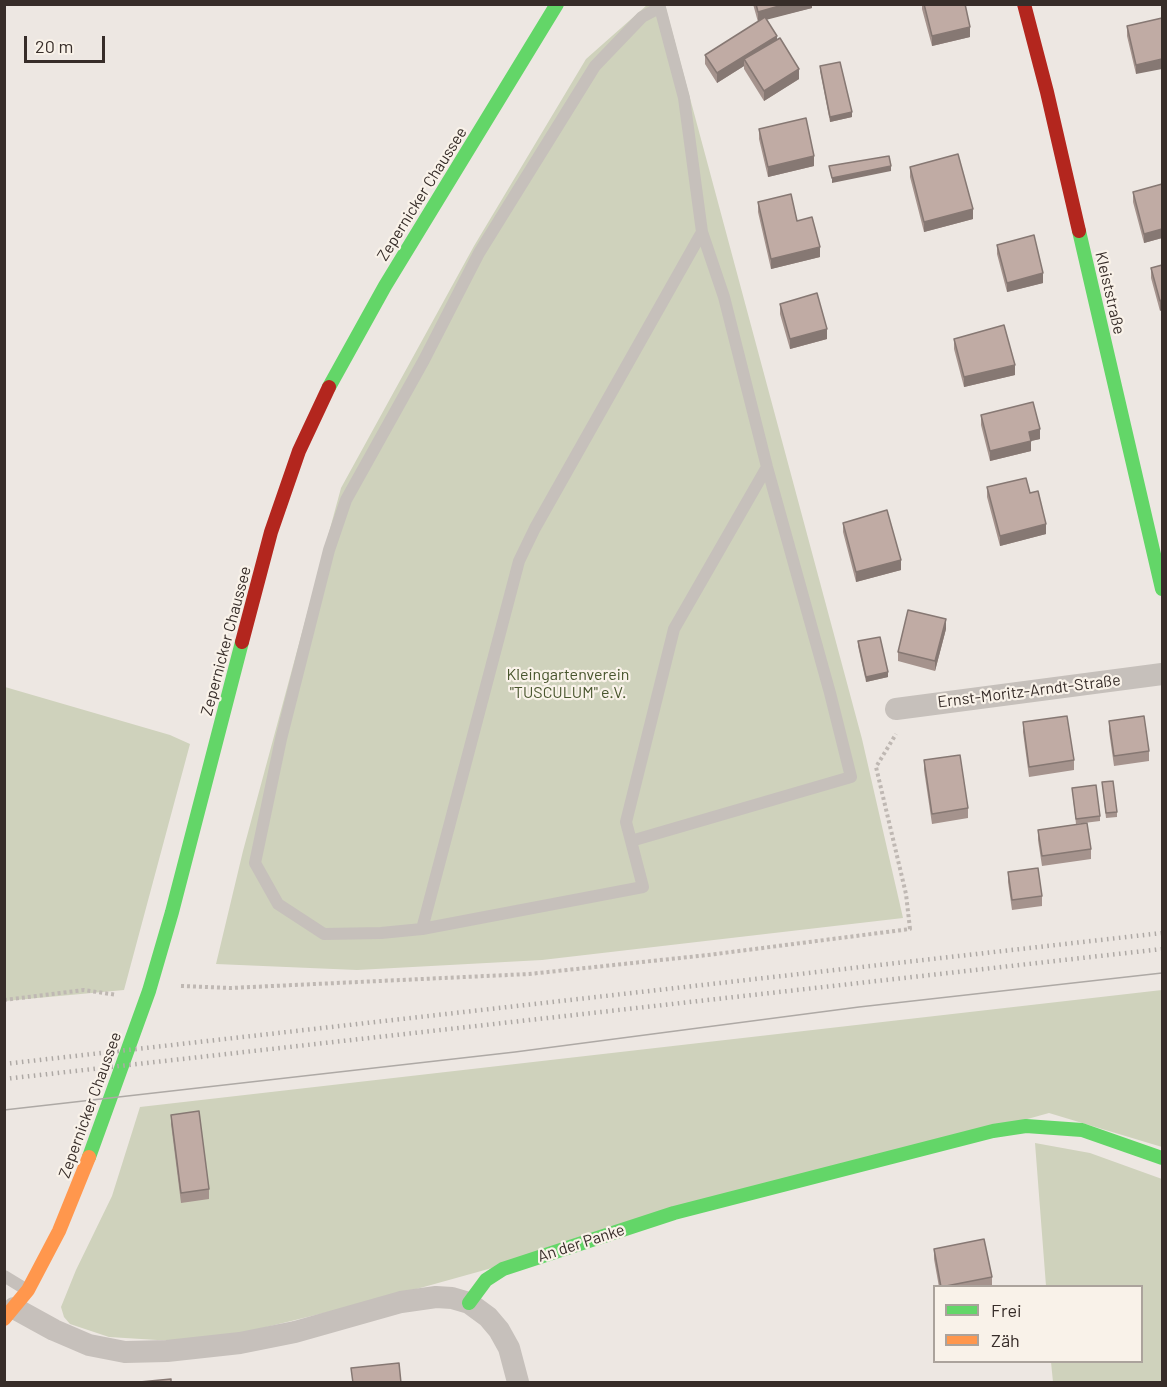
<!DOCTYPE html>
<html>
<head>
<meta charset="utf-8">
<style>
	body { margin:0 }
	#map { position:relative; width:1167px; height:1387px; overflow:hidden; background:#ede7e2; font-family:Barlow,sans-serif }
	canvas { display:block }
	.frame { position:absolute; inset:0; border:6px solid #372d29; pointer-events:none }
	.legend { position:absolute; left:933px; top:1285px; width:210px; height:78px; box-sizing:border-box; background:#f9f2e9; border:2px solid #aba39c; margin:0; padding:8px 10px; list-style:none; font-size:18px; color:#372d29 }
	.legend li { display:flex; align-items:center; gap:12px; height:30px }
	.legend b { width:30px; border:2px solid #aba39c }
	.scale { position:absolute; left:24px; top:36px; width:81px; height:27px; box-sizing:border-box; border:3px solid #372d29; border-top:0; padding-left:8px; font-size:18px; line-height:21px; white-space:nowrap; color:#372d29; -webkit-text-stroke:4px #f9f2e9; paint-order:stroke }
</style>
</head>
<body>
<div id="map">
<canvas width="1167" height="1387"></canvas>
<div class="frame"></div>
<ul class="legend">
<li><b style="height:8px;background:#63d668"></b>Frei</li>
<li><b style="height:8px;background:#ff974d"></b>Zäh</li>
</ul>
<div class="scale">20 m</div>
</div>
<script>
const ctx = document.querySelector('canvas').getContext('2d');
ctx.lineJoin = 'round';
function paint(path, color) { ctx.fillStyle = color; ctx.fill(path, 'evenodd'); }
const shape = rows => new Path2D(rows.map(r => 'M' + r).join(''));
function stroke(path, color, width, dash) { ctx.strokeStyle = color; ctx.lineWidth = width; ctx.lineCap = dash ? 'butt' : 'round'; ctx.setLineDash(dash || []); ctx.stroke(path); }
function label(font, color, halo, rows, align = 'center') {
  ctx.font = font + ' Barlow,sans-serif'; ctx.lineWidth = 4.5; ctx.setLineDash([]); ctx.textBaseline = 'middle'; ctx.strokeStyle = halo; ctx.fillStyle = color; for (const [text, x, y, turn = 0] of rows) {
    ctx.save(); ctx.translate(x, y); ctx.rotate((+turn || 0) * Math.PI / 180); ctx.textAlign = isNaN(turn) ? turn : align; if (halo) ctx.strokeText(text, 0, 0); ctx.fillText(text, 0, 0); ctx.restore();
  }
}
const green = shape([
	[647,5,665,5,862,739,903,918,542,960,357,970,216,964,243,851,341,488,474,246,586,59],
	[5,687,170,735,190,744,124,990,5,1001],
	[1162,990,1162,1147,1049,1113,377,1300,242,1333,173,1341,109,1337,70,1324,64,1317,61,1307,76,1270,112,1196,140,1107],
	[1035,1143,1090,1153,1162,1179,1162,1382,1053,1382,1051,1362,1142,1362,1142,1286,1046,1286]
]);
const path = shape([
	[181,986,230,988,529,974,708,955,910,929,906,894,876,767,896,734],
	[4,1000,84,990,117,995]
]);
const lane = shape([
	[659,4,684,98,702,232,724,297,767,467,830,693,851,777,631,841,643,887,422,929,381,933,324,934,278,904,255,863,281,739,329,550,346,500,424,360,479,253,595,66,642,17,659,8],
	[631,841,626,822,674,629,767,467],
	[422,929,519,561,535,528,702,232],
	[4,1276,27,1290]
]);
const street = shape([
	[896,709,1162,674],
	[14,1308,54,1330,89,1345,125,1352,167,1351,240,1343,295,1332,401,1302,436,1297,452,1298,469,1303,488,1317,499,1330,509,1348,518,1382]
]);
const fast = shape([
	[1079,231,1162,589],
	[329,387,385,286,557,4],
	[89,1157,149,991,172,912,242,642],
	[469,1303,486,1280,503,1269,674,1213,993,1131,1026,1126,1082,1130,1162,1158]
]);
const slow = shape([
	[4,1319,28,1290,59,1231,89,1157]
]);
const jam = shape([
	[1024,4,1047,92,1079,231],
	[242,642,271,532,299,451,329,387]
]);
const tram = shape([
	[4,1110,515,1052,859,1007,1162,973]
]);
const rail = shape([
	[4,1064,1162,933],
	[4,1079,1162,949]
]);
const wall = shape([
	[753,4,812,4,812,8,766,19,799,79,764,101,744,69,744,66,717,83,705,64,705,55,759,21,758,22],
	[922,4,965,4,970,37,932,46,922,9],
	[1162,18,1136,74,1127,36,1127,26],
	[820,66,852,117,830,122,820,71],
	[759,129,814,166,768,177,759,139],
	[910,167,973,219,924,232,910,177],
	[1162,184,1162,238,1144,243,1133,202,1133,192],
	[758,202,797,221,820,257,771,269,758,212],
	[997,245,1043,283,1007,292,997,254],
	[1162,265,1160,311,1151,278,1151,268],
	[780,304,827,339,790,349,780,314],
	[954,339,1015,375,964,387,954,349],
	[981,415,1040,439,1031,441,1031,451,990,461,981,425],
	[987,487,1030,493,1046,534,1000,546,987,497],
	[843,523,901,570,856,582,843,532],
	[946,629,935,671,898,661,898,652],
	[858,641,888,677,866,682,858,646],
	[1109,721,1149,751,1149,761,1114,766,1109,731],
	[1023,722,1074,760,1074,770,1029,777,1023,732],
	[924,760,968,808,968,818,932,824,924,770],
	[1102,782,1117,812,1117,817,1106,818],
	[1072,788,1100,816,1100,821,1076,824],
	[1038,830,1091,849,1091,859,1042,866,1038,840],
	[1008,872,1042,896,1042,906,1012,910,1008,882],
	[171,1115,209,1189,209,1199,181,1203,171,1124],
	[934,1249,992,1277,992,1287,939,1287,934,1259]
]);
const shadedWall = shape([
	[786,4,812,4,812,8,758,22,758,12],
	[970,27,970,37,932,46,932,36],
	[777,36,777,46,744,59,744,66,717,83,717,73],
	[1162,59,1162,69,1136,74,1136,65],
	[799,69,799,79,764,101,764,91],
	[852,112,852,117,830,122,830,117],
	[814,156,814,166,768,177,768,167],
	[891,166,891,171,832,183,832,178],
	[973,209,973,219,924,232,924,222],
	[1162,229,1162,238,1144,243,1144,234],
	[820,247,820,257,771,269,771,259],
	[1043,273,1043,283,1007,292,1007,283],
	[1162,300,1162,310,1160,311,1160,301],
	[827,329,827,339,790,349,790,339],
	[1015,365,1015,375,964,387,964,377],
	[1040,429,1040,439,1031,441,1031,451,990,461,990,451,1029,432],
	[1046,524,1046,534,1000,546,1000,536],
	[901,560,901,570,856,582,856,572],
	[946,619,946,629,935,671,935,661],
	[888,672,888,677,866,682,866,677]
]);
const building = shape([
	[756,4,786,4,758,12,756,4],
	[924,4,965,4,970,27,932,36,924,4],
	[765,17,777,36,717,73,705,55,765,17],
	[1162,18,1162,59,1136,65,1127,26,1162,18],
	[780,38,799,69,764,91,744,59,780,38],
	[840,62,852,112,830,117,820,66,840,62],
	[806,118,814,156,768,167,759,129,806,118],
	[958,154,973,209,924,222,910,167,958,154],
	[889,156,891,166,832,178,829,166,889,156],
	[1162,184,1162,229,1144,234,1133,192,1162,184],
	[791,194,797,221,812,217,820,247,771,259,758,202,791,194],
	[1034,235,1043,273,1007,283,997,245,1034,235],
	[1162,265,1162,300,1160,301,1151,268,1162,265],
	[817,293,827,329,790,339,780,304,817,293],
	[1004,325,1015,365,964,377,954,339,1004,325],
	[1033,402,1040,429,1029,432,1031,441,990,451,981,415,1033,402],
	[1026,478,1030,493,1038,491,1046,524,1000,536,987,487,1026,478],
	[887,510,901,560,856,572,843,523,887,510],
	[908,610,946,619,935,661,898,652,908,610],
	[880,637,888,672,866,677,858,641,880,637],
	[1067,716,1074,760,1029,767,1023,722,1067,716],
	[1144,716,1149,751,1114,756,1109,721,1144,716],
	[960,755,968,808,932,814,924,760,960,755],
	[1113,781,1117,812,1106,813,1102,782,1113,781],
	[1096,785,1100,816,1076,819,1072,788,1096,785],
	[1087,823,1091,849,1042,856,1038,830,1087,823],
	[1038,868,1042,896,1012,900,1008,872,1038,868],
	[199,1111,209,1189,181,1193,171,1115,199,1111],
	[984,1239,992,1277,941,1287,934,1249,984,1239],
	[399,1363,401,1383,353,1383,351,1368,399,1363],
	[171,1379,171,1383,129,1383,171,1379]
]);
const streetNames = [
	["Zepernicker Chaussee",422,194,-58],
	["Kleiststraße",1110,293,77],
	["Zepernicker Chaussee",226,641,-75],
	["Ernst-Moritz-Arndt-Straße",1029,691,-7],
	["Zepernicker Chaussee",90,1105,-70],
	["An der Panke",581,1243,-18]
];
const parkNames = [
	["Kleingartenverein",568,675],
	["\"TUSCULUM\" e.V.",568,693]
];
paint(green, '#cfd2bc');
stroke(path, '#bfb8b3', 4, [3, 3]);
stroke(lane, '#c6c0bb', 12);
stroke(street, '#c6c0bb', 22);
stroke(fast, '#63d668', 14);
stroke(slow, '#ff974d', 14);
stroke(jam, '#b3261e', 14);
stroke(tram, '#aea9a5', 1.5);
stroke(rail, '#aea9a5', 4.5, [1.5, 4.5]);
paint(wall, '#a5938d');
paint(shadedWall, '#867873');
paint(building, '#c0aba4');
stroke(building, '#867873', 1.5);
label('16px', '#372d29', '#f9f2e9', streetNames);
label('16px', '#48552d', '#f9f2e9', parkNames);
</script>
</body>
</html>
